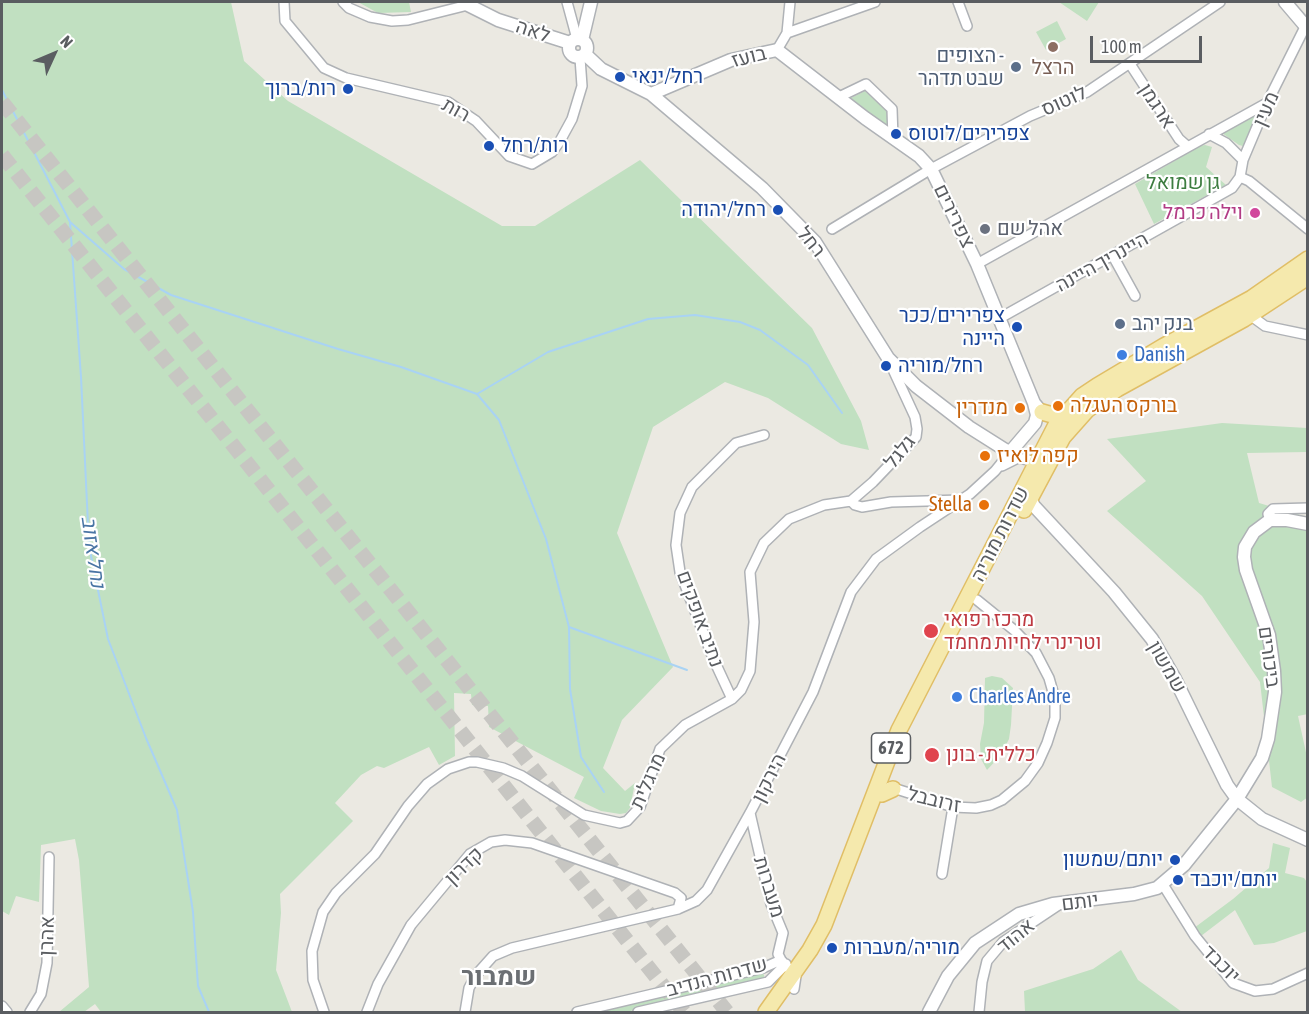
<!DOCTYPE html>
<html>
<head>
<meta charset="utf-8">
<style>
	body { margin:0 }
	#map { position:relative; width:1309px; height:1014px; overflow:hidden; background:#ebe9e2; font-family:"Asap Condensed",sans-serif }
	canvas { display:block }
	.frame { position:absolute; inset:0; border:3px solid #5a5d61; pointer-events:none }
	.north { position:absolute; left:24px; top:24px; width:60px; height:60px; -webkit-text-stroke:4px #fff; paint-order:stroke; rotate:46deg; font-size:16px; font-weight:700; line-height:24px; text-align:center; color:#5a5d61 }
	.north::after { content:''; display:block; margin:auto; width:21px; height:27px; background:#5a5d61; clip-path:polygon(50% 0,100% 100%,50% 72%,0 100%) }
	.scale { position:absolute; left:1090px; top:36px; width:112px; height:27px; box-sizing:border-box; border:3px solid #5a5d61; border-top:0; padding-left:8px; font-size:18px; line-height:21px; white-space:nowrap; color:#5a5d61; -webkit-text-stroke:4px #fff; paint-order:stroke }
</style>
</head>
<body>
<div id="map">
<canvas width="1309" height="1014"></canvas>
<div class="frame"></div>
<div class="north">N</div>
<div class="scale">100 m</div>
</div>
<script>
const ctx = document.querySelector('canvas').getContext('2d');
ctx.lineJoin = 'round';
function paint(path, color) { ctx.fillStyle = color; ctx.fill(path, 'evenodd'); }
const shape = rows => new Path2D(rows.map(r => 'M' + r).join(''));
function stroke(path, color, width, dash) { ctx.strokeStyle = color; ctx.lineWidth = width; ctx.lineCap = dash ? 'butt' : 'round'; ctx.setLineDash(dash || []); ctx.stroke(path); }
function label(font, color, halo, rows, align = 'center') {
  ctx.font = font + ' "Asap Condensed",Heebo,sans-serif'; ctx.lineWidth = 4.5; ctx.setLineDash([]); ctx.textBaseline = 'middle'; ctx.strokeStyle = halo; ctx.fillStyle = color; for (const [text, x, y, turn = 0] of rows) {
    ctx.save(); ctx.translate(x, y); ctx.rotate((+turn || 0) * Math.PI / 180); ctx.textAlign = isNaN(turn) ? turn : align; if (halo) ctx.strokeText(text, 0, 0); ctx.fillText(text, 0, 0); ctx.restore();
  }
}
const green = shape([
	[2,2,231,2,244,61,288,101,502,226,535,226,640,160,812,328,861,421,869,450,841,444,768,398,725,382,653,427,617,533,673,667,622,720,603,768,625,791,635,783,630,808,626,813,620,814,601,811,574,798,584,777,489,727,488,706,472,705,471,694,454,693,455,756,439,765,429,747,384,768,377,766,361,775,335,803,353,821,280,894,281,913,276,970,292,1012,101,1012,95,1004,84,1012,59,1012,89,987,79,860,75,839,41,845,39,902,16,896,9,915,2,911],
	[358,2,409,2,411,12,378,13],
	[1059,2,1099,2,1087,21],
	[1057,21,1066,39,1046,50,1036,32],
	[865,91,887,112,887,127,851,98],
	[1253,116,1256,117,1243,146,1239,145,1222,133,1224,130,1227,131],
	[1205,145,1212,147,1206,167,1226,185,1154,224,1135,184,1200,146],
	[1222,423,1307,428,1307,452,1247,453,1259,503,1307,517,1308,714,1298,716,1307,757,1308,797,1301,802,1272,787,1260,682,1202,596,1107,511,1146,481,1107,439],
	[992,676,1002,678,1013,688,1011,725,1009,739,1001,755,987,770,981,759,980,744,984,723,985,678],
	[1273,843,1290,848,1285,873,1304,878,1307,882,1307,931,1274,943,1254,945,1235,910,1201,936,1194,928,1233,899,1269,868],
	[1121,950,1138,980,1182,1012,1025,1012,1024,991,1093,969],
	[763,971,765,980,626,1012,588,1012]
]);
const stream = shape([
	[2,90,70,222,81,377,89,546,108,639,146,738,177,810,193,912,198,986,209,1012],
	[70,222,124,269,171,295,338,349,401,367,477,394,499,420,546,539,569,627,570,689,581,757,604,792],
	[477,394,548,352,648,319,695,315,740,322,760,330,808,365,842,413],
	[569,627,687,670]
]);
const trunkTunnel = shape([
	[2,102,727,1012],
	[2,155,684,1012]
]);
const minor = shape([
	[284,2,285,21,324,68,346,78,448,102,476,121,509,156,532,164,552,152,560,141,572,119,582,86,580,58],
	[343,2,349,8,370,17,392,21,408,20,468,5],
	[567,2,577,39],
	[958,2,967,26],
	[787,33,790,2],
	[777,50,787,33,875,2],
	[1130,64,1179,139,1187,146],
	[839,97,866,84,892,109,893,138],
	[1209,134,1226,143,1243,160],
	[1240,177,1249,181,1308,229],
	[832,229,931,169,1030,116,1087,92,1220,2],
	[1113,256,1135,296],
	[977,264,1267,103],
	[1249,311,1254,318,1265,326,1308,335],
	[1000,318,1232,188,1240,177,1243,160,1267,103,1305,27],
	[1002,466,1018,458,1037,462],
	[851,501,873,482,916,437,917,429,915,417,890,363],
	[1270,520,1268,514,1273,509,1308,508],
	[732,699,713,658,680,572,676,545,680,513,692,487,736,443,764,435],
	[890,787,953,807,976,808,991,805,1002,800,1025,781,1038,763,1047,743,1055,718,1055,699,1049,678,1036,653,1014,630,977,600],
	[750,813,771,904,783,933,778,954,781,960],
	[942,874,953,807],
	[1162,883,1195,936,1233,983,1255,991,1273,989,1308,973],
	[2,1006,7,1012],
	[30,1012,41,994,47,963,49,857],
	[324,1012,313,980,312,951,323,912,336,893,375,854,408,806,427,784,448,769,469,762,477,762,503,768,522,776,584,815,620,823,627,821,640,807,660,749,685,725,732,699,741,690,750,671,754,622,750,572,764,543,789,519,824,505,851,501,855,505,862,507,891,502,961,500],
	[367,1012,378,984,411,925,470,854,491,842,505,840,532,843,675,893,681,898,678,909],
	[465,1012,469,988,476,975,493,956,512,948,678,909,696,901,707,890,750,813,813,692,851,592,876,559,920,527,970,494,995,471,1012,450],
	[577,1012,763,968,781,960,796,976,794,989],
	[638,1012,768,982,786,964],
	[979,1012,982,982,987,961,1003,942,1057,906]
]);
const tertiary = shape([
	[466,2,468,5,498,20,570,43],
	[1285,2,1308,29],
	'569 48a9 9 0 1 1 18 0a9 9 0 1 1-18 0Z',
	[582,40,591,2],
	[585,54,601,69,651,94,762,188,815,242,888,358,916,386,969,427,1007,451,1012,450,1035,423,1037,415,1034,403],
	[651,94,731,60,777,50,865,118,919,156,931,169,977,264,1034,403,1039,409],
	[1026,493,1034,506,1114,592,1152,639,1175,679,1227,785,1237,799,1262,819,1308,840],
	[929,1012,948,976,975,943,1019,914,1053,904,1134,894,1157,888,1184,865,1237,799,1262,758,1268,739,1275,692,1274,671,1269,635,1246,570,1244,557,1245,547,1254,532,1270,520,1287,520,1308,524]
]);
const primary = shape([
	[1042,412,1056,416,1067,411],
	[1024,510,1063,437,1087,410,1117,389,1244,319,1308,277],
	[882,794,893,789],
	[766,1012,810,950,824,925,899,730,1056,425,1082,396,1097,386,1164,346,1252,298,1308,259]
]);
const markers = [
	[1053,47,6,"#8d6e63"],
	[1016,67,6,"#5c6f8a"],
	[620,77,6,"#1a4fb4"],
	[348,89,6,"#1a4fb4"],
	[896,134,6,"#1a4fb4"],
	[489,146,6,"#1a4fb4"],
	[778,210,6,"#1a4fb4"],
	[1255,213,6,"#d1479c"],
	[985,229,6,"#6b7280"],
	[1120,324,6,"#5c6f8a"],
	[1017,327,6,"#1a4fb4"],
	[1122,355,6,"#3f7fe0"],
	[886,366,6,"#1a4fb4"],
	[1058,406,6,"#e8710a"],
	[1020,408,6,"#e8710a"],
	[985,456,6,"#e8710a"],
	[984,505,6,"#e8710a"],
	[931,631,8,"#e0444e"],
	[957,697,6,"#3f7fe0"],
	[932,755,8,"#e0444e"],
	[1175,860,6,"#1a4fb4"],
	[1178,880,6,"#1a4fb4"],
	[832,948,6,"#1a4fb4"]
];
const shields = [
	[891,748,39]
];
const shieldNames = [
	["672",891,748]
];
const streetNames = [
	["לאה",533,31,18],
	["בועז",749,57,-14],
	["לוטוס",1064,101,-24],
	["ארגמן",1157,106,57],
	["מעין",1266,109,-66],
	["רות",456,110,29],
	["צפרירים",954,216,64],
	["רחל",811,242,51],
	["היינריך היינה",1102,262,-29],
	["גלגל",900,452,-51],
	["שדרות מוריה",1000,534,-63],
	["נתיב אופקים",700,619,70],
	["ביכורים",1269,657,82],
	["שמשון",1167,667,60],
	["הירקון",769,778,-63],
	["מרגלית",648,781,-66],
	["זרובבל",934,800,14],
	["קדרון",464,866,-44],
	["מעברות",769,887,73],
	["יותם",1080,902,-7],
	["אהרן",47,936,-88],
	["אהוד",1016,936,-39],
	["יוכבד",1221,964,45],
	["שדרות הנדיב",717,977,-15]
];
const serviceNames = [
	["הצופים -",1004,56],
	["שבט תדהר",1004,79],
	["בנק יהב",1132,324,"left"]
];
const educationNames = [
	["הרצל",1053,68]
];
const transitNames = [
	["רחל/ינאי",632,77],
	["רות/ברוך",336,89,"right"],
	["צפרירים/לוטוס",908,134],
	["רות/רחל",501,146],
	["רחל/יהודה",766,210,"right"],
	["צפרירים/ככר",1005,316,"right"],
	["היינה",1005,339,"right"],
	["רחל/מוריה",898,366],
	["יותם/שמשון",1163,860,"right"],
	["יותם/יוכבד",1190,880],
	["מוריה/מעברות",844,948]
];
const parkNames = [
	["גן שמואל",1183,183]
];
const hotelNames = [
	["וילה כרמל",1243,213]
];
const worshipNames = [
	["אהל שם",997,229]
];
const shopNames = [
	["Danish",1134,355],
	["Charles Andre",969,697]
];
const foodNames = [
	["בורקס העגלה",1070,406],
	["מנדרין",1008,408,"right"],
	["קפה לואיז",997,456],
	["Stella",972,505,"right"]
];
const healthNames = [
	["מרכז רפואי",944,620],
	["וטרינרי לחיות מחמד",944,643],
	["כללית - בונן",946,755]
];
const waterNames = [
	["נחל אזוב",93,552,82]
];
const districtNames = [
	["שמבור",499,977]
];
paint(green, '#c1e0c1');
stroke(stream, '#a9d3f4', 2);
stroke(trunkTunnel, '#c7c6c2', 15, [15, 8]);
stroke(minor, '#afb2b6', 12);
stroke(tertiary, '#afb2b6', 15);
stroke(primary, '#e0be66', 18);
stroke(minor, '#fff', 9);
stroke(tertiary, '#fff', 12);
stroke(primary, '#f5e9ad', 15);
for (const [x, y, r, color] of markers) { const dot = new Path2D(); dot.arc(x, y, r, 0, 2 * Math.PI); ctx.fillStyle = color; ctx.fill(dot); stroke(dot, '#fff', 2); }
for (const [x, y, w] of shields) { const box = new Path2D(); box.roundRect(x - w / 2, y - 15, w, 30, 4.5); ctx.fillStyle = '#fff'; ctx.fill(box); stroke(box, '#5a5d61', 1.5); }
label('bold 18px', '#5a5d61', null, shieldNames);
label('20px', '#5a5d61', '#fff', streetNames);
label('20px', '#4e5e75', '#fff', serviceNames, 'right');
label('20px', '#785e54', '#fff', educationNames);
label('20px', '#164399', '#fff', transitNames, 'left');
label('20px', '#3d7d40', '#fff', parkNames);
label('20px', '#b23c85', '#fff', hotelNames, 'right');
label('20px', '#5b616d', '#fff', worshipNames, 'left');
label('20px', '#366cbe', '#fff', shopNames, 'left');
label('20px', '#c56008', '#fff', foodNames, 'left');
label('20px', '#be3a42', '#fff', healthNames, 'left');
label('italic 21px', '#4975a4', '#fff', waterNames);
label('bold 26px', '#6b6f73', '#fff', districtNames);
</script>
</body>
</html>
